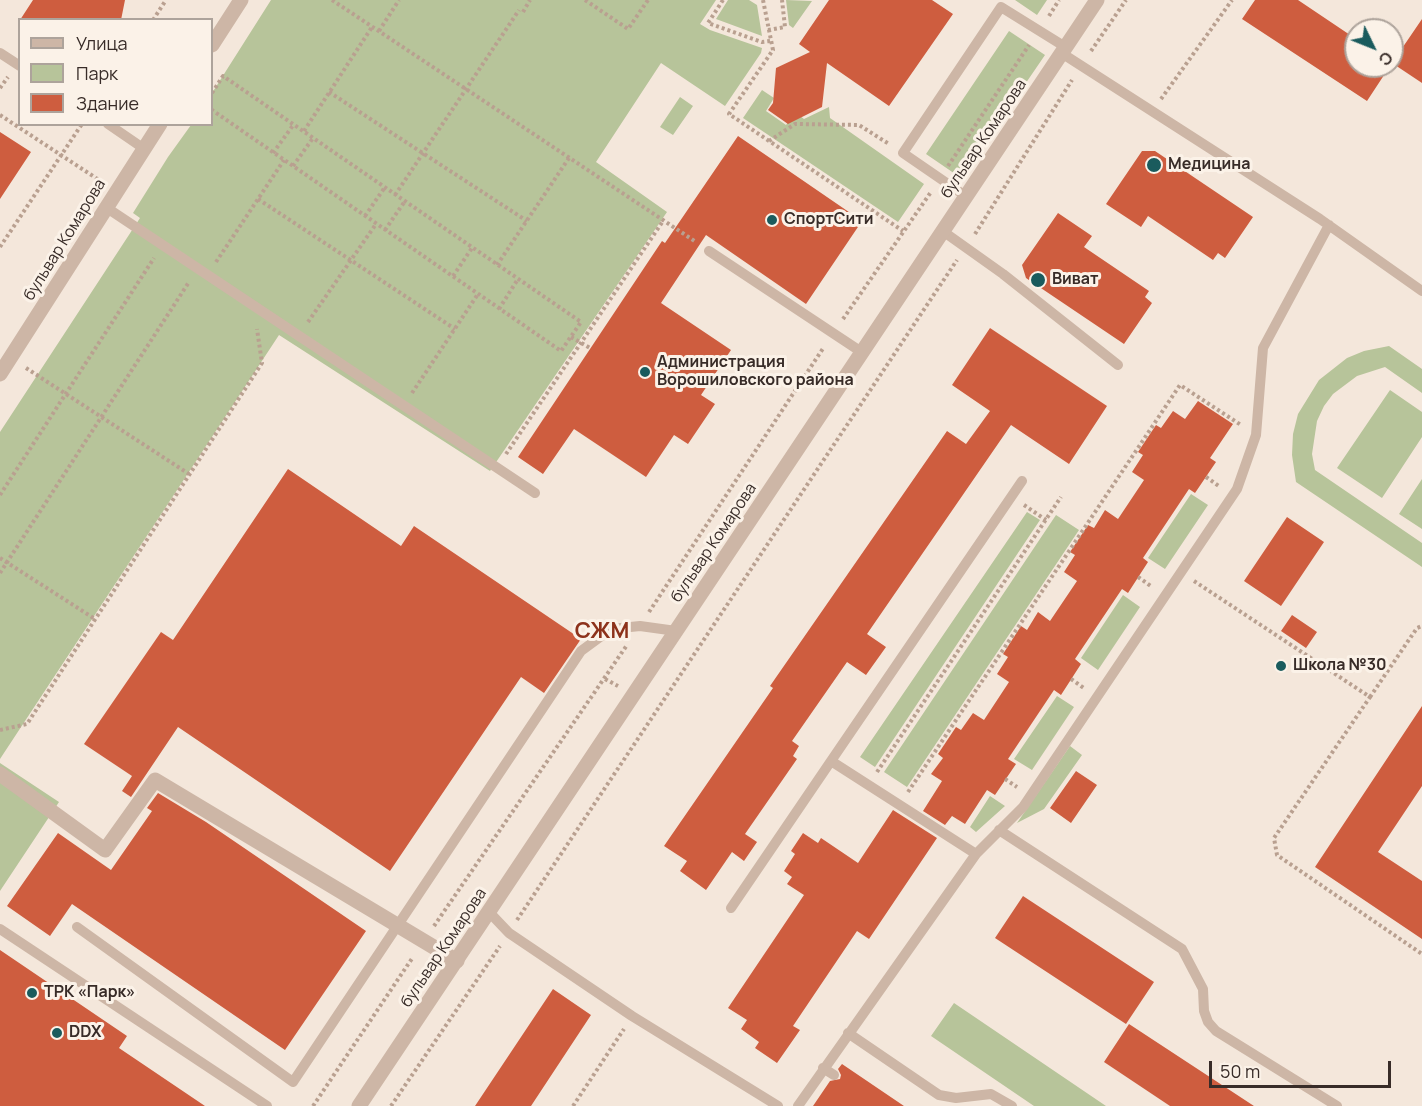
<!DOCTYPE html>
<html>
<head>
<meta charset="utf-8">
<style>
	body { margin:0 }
	#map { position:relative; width:1422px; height:1106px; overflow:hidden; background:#f4e7db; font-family:Manrope,sans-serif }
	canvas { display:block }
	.legend { position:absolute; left:18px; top:18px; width:195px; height:108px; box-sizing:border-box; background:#fbf2e8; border:2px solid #ada39b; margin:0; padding:8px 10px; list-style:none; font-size:18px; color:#382c28 }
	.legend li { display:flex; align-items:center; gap:12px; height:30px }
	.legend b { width:30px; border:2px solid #ada39b }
	.north { position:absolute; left:1344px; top:18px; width:60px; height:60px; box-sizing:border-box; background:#fbf2e8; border:2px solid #ada39b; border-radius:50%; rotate:133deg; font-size:16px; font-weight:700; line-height:24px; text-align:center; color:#382c28 }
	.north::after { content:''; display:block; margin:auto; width:21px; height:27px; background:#1a5b5d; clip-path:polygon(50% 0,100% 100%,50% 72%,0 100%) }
	.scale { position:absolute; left:1209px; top:1061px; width:182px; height:27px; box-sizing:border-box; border:3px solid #382c28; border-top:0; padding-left:8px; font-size:18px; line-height:21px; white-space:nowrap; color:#382c28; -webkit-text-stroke:4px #fbf2e8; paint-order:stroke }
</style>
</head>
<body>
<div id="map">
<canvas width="1422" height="1106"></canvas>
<ul class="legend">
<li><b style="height:8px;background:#cdb6a6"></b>Улица</li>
<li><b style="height:16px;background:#b7c49a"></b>Парк</li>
<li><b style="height:16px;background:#ce5d3f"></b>Здание</li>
</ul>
<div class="north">С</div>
<div class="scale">50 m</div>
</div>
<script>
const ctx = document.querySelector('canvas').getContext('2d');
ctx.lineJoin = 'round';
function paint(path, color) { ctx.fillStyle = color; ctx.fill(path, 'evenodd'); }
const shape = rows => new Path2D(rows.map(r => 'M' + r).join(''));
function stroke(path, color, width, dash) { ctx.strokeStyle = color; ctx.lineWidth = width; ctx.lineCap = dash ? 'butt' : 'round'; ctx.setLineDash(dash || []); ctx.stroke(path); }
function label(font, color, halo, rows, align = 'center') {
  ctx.font = font + ' Manrope,sans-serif'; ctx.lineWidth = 6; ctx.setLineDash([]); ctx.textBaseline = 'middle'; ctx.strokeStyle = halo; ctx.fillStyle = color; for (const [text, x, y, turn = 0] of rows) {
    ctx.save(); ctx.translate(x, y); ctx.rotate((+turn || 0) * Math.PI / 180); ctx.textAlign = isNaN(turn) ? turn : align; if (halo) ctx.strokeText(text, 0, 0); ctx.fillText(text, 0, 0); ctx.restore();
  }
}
const green = shape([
	[271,0,716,0,700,24,710,30,762,48,761,53,725,106,661,63,596,162,667,212,490,471,279,335,0,759,0,432,140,218,133,213,168,157,191,125,212,124,212,93],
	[728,0,749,0,757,5,762,36,716,19],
	[786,0,812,1,793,28,789,25],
	[1015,0,1047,0,1037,15],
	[1009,31,1045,55,961,178,926,154],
	[762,90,774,98,766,111,786,125,795,112,804,119,829,107,830,118,924,184,898,222,743,118],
	[680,97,693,106,673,135,660,127],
	[1389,346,1422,369,1422,393,1385,367,1357,376,1333,394,1324,406,1317,421,1312,454,1315,470,1422,543,1422,567,1296,482,1292,455,1293,434,1298,414,1319,380,1347,358,1364,351],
	[1390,390,1422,412,1422,437,1382,498,1337,468],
	[1422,479,1422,529,1399,514],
	[1191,494,1208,505,1165,569,1148,558],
	[1027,512,1040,520,875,767,860,757],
	[1056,515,1079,530,907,787,884,772],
	[1123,595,1140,607,1098,670,1081,658],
	[1057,696,1074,707,1032,770,1014,759],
	[1070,746,1082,755,1044,809,1017,823],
	[0,763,59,802,0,891],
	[990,796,1005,806,976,832,970,827],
	[954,1003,1106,1106,1034,1106,931,1036]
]);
const building = shape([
	[33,0,125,0,121,20,20,20],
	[829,0,932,0,953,14,889,106,827,63,822,107,788,124,768,110,773,103,776,68,810,52,799,44],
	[1255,0,1298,0,1356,39,1356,66,1390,66,1367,101,1242,19],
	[1422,19,1422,83,1392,63],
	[0,132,31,152,0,199],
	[738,136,862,221,806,304,706,235,661,303,731,350,701,395,715,404,688,444,674,435,646,477,574,429,543,474,518,457,662,241,665,243],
	[1142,151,1155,151,1253,217,1225,258,1218,253,1213,260,1148,216,1141,227,1106,204],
	[1058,213,1092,236,1084,247,1149,291,1145,297,1152,303,1124,344,1026,278,1022,265],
	[990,328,1107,406,1069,464,1011,425,867,634,886,647,866,675,847,662,792,741,799,746,793,756,797,759,745,834,757,842,744,861,732,852,706,890,680,871,687,861,664,846,773,688,770,686,947,431,966,444,990,411,952,385],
	[1198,401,1233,424,1210,458,1216,462,1195,493,1189,489,1143,558,1148,562,1128,593,1122,589,1075,659,1081,664,1061,695,1054,690,1008,759,1016,764,995,795,987,790,965,824,952,816,945,825,923,811,942,781,931,774,943,758,938,754,956,727,961,730,973,713,984,720,1009,682,997,674,1008,657,1003,654,1021,626,1027,630,1038,612,1050,621,1077,581,1064,572,1075,555,1070,552,1088,525,1094,528,1105,510,1118,519,1144,480,1132,472,1143,455,1138,452,1156,425,1161,428,1173,411,1185,419],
	[288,469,401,546,414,526,581,639,544,693,521,677,390,871,178,727,131,797,122,791,132,776,84,744,161,632,173,640],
	[1287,517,1324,542,1281,606,1244,581],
	[1292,615,1317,632,1306,648,1281,631],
	[1422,706,1422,786,1378,852,1422,881,1422,939,1315,867],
	[1076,771,1097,785,1071,823,1050,808],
	[158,793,206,822,366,931,285,1050,72,904,50,936,7,906,58,833,111,870,152,811,147,808],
	[893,810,937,838,869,939,857,931,793,1026,800,1030,777,1063,755,1048,759,1042,741,1029,747,1020,728,1008,804,895,787,884,792,877,784,871,795,854,791,851,803,833,818,843,821,838,858,863],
	[1023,896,1154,982,1126,1024,995,938],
	[0,950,127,1036,119,1048,205,1106,0,1106],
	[553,989,591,1015,531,1106,475,1106],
	[1129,1024,1254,1106,1170,1106,1104,1062],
	[842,1064,904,1106,813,1106,830,1081,840,1079,841,1075,838,1069]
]);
const path = shape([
	[332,0,696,242],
	[585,0,628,29,648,0],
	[723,0,708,23,762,42,770,41],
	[763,0,773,50,729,114,903,231],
	[523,12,530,0],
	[1049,16,1059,0],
	[153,20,166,0],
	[768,30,785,27,782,0],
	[379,31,399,0],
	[1091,51,1126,0],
	[0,88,8,77],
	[329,92,527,221],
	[212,93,223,76,581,322,561,351,212,110],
	[1161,99,1232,0],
	[0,115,102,182],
	[304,131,372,27],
	[769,141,795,124,859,125,889,144],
	[273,153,294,124],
	[293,166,313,138],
	[948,166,1029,45],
	[395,195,519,10],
	[258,199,455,329],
	[365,216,385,187],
	[385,230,405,201],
	[975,234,1072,80],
	[0,247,82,124],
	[216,262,284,160],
	[497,265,569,158],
	[453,276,472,248],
	[499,309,518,279],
	[843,319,931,192],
	[308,322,376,224],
	[571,337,590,348],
	[26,368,189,474],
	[412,393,478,294],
	[506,454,663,221],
	[1206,477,1220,487],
	[0,495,154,258],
	[1024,505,1046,520],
	[0,558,95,619],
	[0,573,189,282],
	[1138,577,1152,587],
	[1194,581,1370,697,1274,838,1277,855,1422,954],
	[649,612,824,347],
	[605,679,618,686],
	[1071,679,1085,689],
	[1370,697,1417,628,1422,626],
	[0,730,27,724,262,363,257,329],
	[877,772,1061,497],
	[1005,779,1017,787],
	[908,792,1180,385,1241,425],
	[517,920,957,260],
	[434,926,627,645],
	[313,1106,413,957],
	[391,1106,500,946],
	[573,1106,624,1029]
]);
const service = shape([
	[0,53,20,66],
	[1063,54,1320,219,1422,291],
	[108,124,143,148],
	[967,197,903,153,1001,7,1067,48],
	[107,208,535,493],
	[944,232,1003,274,1118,365],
	[709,251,863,353],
	[831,761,1022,481],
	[999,830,1182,949,1203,989,1204,1011,1208,1022,1216,1031,1337,1106],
	[731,908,831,761,976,854],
	[489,912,509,933,632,1016,778,1106],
	[77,927,293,1082,581,651,611,629,640,626,676,631],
	[0,929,267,1106],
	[848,1033,939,1095,956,1098,991,1094,1012,1106],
	[823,1068,834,1075],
	[798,1106,976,854,1023,807,1237,489,1256,435,1263,348,1329,225]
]);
const minor = shape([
	[0,774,105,850,155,780,457,961]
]);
const tertiary = shape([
	[212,45,241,0],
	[0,374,160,124],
	[359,1106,1097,0]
]);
const markers = [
	[1154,165,8,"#1a5b5d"],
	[772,220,6,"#1a5b5d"],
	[1038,280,8,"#1a5b5d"],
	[645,372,6,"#1a5b5d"],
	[1281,666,6,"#1a5b5d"],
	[32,993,6,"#1a5b5d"],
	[57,1033,6,"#1a5b5d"]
];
const streetNames = [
	["бульвар Комарова",984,139,-56],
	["бульвар Комарова",65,240,-58],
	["бульвар Комарова",714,543,-56],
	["бульвар Комарова",444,948,-56]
];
const poiNames = [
	["Медицина",1168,165],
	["СпортСити",784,220],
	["Виват",1052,280],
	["Администрация",657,363],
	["Ворошиловского района",657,381],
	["Школа №30",1293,666],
	["ТРК «Парк»",44,993],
	["DDX",69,1033]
];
const districtNames = [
	["СЖМ",602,632]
];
paint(green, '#b7c49a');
paint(building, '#ce5d3f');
stroke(path, '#b9a090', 4, [3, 3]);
stroke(service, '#cdb6a6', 10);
stroke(minor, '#cdb6a6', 15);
stroke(tertiary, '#cdb6a6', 15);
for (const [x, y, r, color] of markers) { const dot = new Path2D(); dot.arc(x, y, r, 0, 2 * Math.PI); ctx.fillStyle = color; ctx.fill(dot); stroke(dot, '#fbf2e8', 2); }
label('16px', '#382c28', '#fbf2e8', streetNames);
label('bold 16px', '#382c28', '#fbf2e8', poiNames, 'left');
label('bold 22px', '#8d321b', '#fbf2e8', districtNames);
</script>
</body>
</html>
